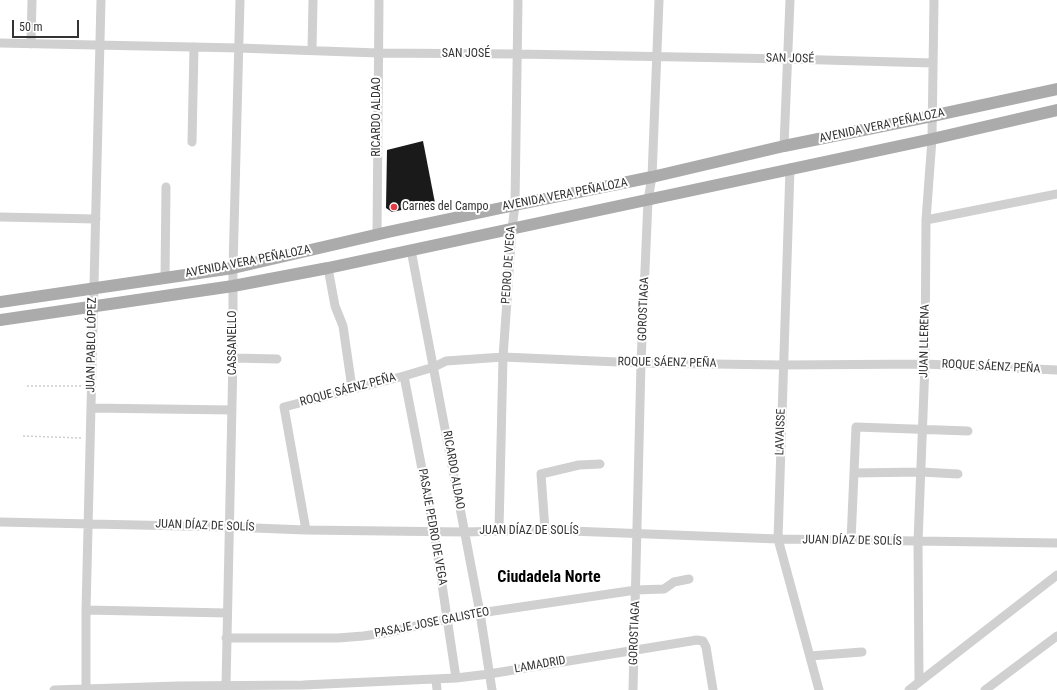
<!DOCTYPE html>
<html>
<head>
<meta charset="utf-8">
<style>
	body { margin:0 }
	#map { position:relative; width:1057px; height:690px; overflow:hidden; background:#fff; font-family:"Roboto Condensed",sans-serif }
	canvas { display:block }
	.scale { position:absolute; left:12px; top:20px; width:67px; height:18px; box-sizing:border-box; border:2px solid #333; border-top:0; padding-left:5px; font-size:12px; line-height:14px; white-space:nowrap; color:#333; -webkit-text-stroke:3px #fff; paint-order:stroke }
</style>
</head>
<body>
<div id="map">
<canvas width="1057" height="690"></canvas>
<div class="scale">50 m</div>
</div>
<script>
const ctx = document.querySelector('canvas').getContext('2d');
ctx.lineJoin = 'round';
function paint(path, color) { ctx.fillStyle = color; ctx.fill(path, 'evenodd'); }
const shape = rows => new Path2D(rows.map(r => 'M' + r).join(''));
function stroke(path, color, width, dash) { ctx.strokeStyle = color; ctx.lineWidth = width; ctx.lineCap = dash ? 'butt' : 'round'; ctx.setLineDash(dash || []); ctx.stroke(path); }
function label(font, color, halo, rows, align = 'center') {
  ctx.font = font + ' "Roboto Condensed",sans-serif'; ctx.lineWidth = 4; ctx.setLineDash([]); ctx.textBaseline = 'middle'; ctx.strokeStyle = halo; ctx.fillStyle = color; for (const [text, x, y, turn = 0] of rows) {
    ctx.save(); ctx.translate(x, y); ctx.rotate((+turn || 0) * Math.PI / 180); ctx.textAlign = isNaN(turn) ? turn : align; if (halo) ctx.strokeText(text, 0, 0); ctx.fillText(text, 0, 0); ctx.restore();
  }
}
const building = shape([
	[423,141,435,203,392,212,386,208,387,150]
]);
const path = shape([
	[27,386,83,386],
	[23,436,82,438]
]);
const minor = shape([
	[0,43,239,48,378,53,517,54,788,59,933,63],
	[31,44,32,0],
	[312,50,313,0],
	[192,142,194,47],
	[784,146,790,0],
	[790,168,778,539,819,690],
	[0,217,96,219],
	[926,220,1057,194],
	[377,235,379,0],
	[411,250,480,613,492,690],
	[328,268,335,306,343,326,352,388],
	[165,278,166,187],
	[233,358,277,359],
	[404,376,434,531,456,678],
	[91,408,232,410],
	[854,473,921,472,958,474],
	[0,522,229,527,306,530,464,532,545,530,778,539,1057,543],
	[306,530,284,407,404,376,434,367,446,361,503,357,641,363,783,365,925,364,1057,370],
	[499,530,503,357,512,229,515,205,518,0],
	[545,530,541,474,579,465,600,464],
	[851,541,856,427,968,431],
	[86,610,227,613],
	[226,638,338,638,363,636,385,633,447,619,480,613,636,590,664,589,674,582,689,579],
	[810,656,862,652],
	[436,680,437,690],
	[919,681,918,542,925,364,926,220,932,139,934,0],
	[226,685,233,358,233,268,240,0],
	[54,690,178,686,303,685,456,678,489,674,697,640,703,641,706,647,713,690],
	[86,690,86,610,101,0],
	[633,690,641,363,648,200,652,177,659,0],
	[909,690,1057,575],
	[985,690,1057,636]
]);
const major = shape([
	[0,302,233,268,388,232,515,205,652,177,784,146,932,116,1057,89],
	[0,320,233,286,328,268,932,139,1057,110]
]);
const markers = [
	[394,207,4,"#e63946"]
];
const streetNames = [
	["SAN JOSÉ",466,54],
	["SAN JOSÉ",790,59,1],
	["RICARDO ALDAO",377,117,-90],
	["AVENIDA VERA PEÑALOZA",882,126,-12],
	["AVENIDA VERA PEÑALOZA",565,195,-11],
	["AVENIDA VERA PEÑALOZA",248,262,-11],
	["PEDRO DE VEGA",509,265,-86],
	["GOROSTIAGA",644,309,-88],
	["JUAN LLERENA",925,341,-89],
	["CASSANELLO",233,343,-90],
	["JUAN PABLO LÓPEZ",92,345,-89],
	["ROQUE SÁENZ PEÑA",667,363,1],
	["ROQUE SÁENZ PEÑA",991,367,3],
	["ROQUE SÁENZ PEÑA",348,390,-15],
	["LAVAISSE",781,432,-88],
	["RICARDO ALDAO",453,470,80],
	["JUAN DÍAZ DE SOLÍS",205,526,2],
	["PASAJE PEDRO DE VEGA",432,527,80],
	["JUAN DÍAZ DE SOLÍS",529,531],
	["JUAN DÍAZ DE SOLÍS",852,541,1],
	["PASAJE JOSE GALISTEO",432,623,-11],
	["GOROSTIAGA",635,633,-88],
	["LAMADRID",540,665,-10]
];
const poiNames = [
	["Carnes del Campo",402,207]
];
const districtNames = [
	["Ciudadela Norte",549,578]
];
paint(building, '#1a1a1a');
stroke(path, '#cdcdcd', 1.5, [2, 2]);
stroke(minor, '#d0d0d0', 9);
stroke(major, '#ababab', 12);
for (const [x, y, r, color] of markers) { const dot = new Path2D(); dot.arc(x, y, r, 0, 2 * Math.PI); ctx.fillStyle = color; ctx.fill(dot); stroke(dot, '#fff', 1.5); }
label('12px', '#333', '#fff', streetNames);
label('12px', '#333', '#fff', poiNames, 'left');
label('bold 16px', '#000', '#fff', districtNames);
</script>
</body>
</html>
